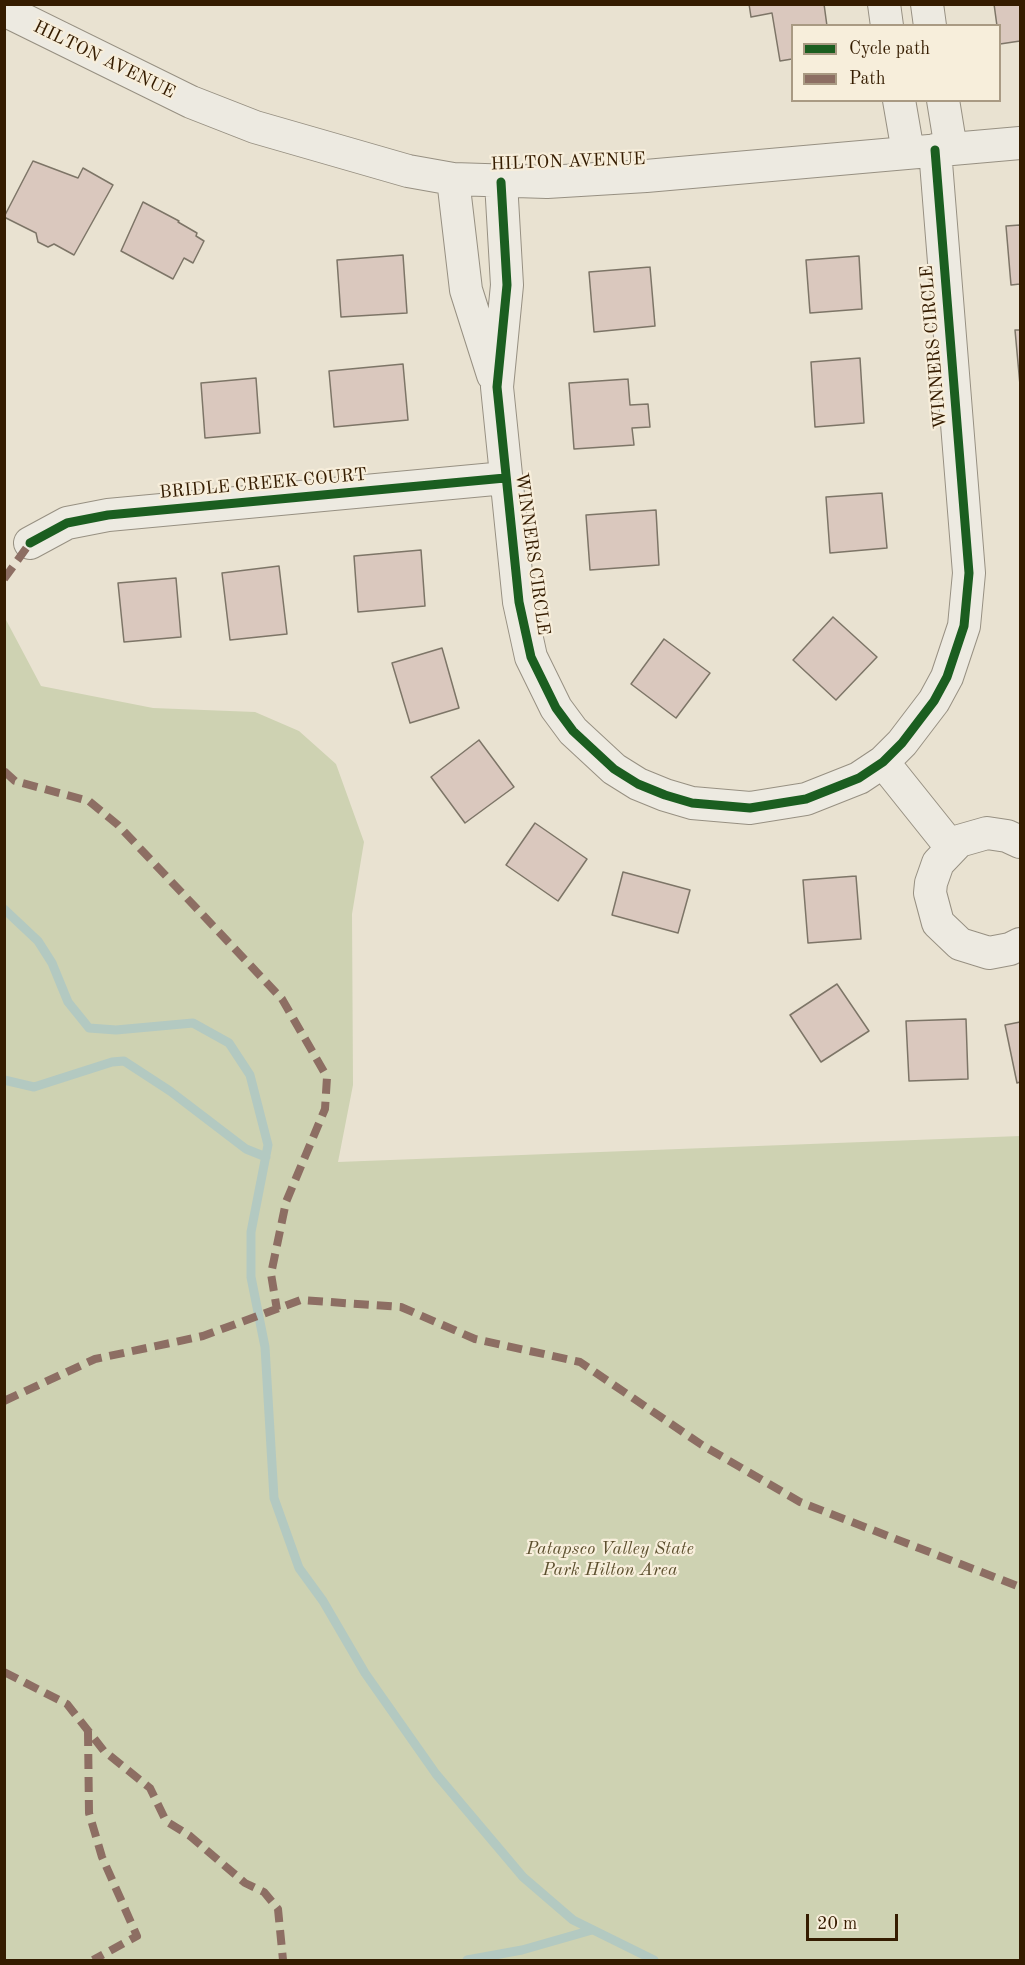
<!DOCTYPE html>
<html>
<head>
<meta charset="utf-8">
<style>
	body { margin:0 }
	#map { position:relative; width:1025px; height:1965px; overflow:hidden; background:#e9e2d1; font-family:"Old Standard TT",serif }
	canvas { display:block }
	.frame { position:absolute; inset:0; border:6px solid #351c00; pointer-events:none }
	.legend { position:absolute; left:791px; top:24px; width:210px; height:78px; box-sizing:border-box; background:#f7eedb; border:2px solid #a99a83; margin:0; padding:8px 10px; list-style:none; font-size:18px; color:#351c00 }
	.legend li { display:flex; align-items:center; gap:12px; height:30px }
	.legend b { width:30px; border:2px solid #a99a83 }
	.scale { position:absolute; left:806px; top:1914px; width:92px; height:27px; box-sizing:border-box; border:3px solid #351c00; border-top:0; padding-left:8px; font-size:18px; line-height:21px; white-space:nowrap; color:#351c00; -webkit-text-stroke:4px #f7eedb; paint-order:stroke }
</style>
</head>
<body>
<div id="map">
<canvas width="1025" height="1965"></canvas>
<div class="frame"></div>
<ul class="legend">
<li><b style="height:8px;background:#1b5e20"></b>Cycle path</li>
<li><b style="height:8px;background:#8d6e63"></b>Path</li>
</ul>
<div class="scale">20 m</div>
</div>
<script>
const ctx = document.querySelector('canvas').getContext('2d');
ctx.lineJoin = 'round';
function paint(path, color) { ctx.fillStyle = color; ctx.fill(path, 'evenodd'); }
const shape = rows => new Path2D(rows.map(r => 'M' + r).join(''));
function stroke(path, color, width, dash) { ctx.strokeStyle = color; ctx.lineWidth = width; ctx.lineCap = dash ? 'butt' : 'round'; ctx.setLineDash(dash || []); ctx.stroke(path); }
function label(font, color, halo, rows, align = 'center') {
  ctx.font = font + ' "Old Standard TT",serif'; ctx.lineWidth = 4.5; ctx.setLineDash([]); ctx.textBaseline = 'middle'; ctx.strokeStyle = halo; ctx.fillStyle = color; for (const [text, x, y, turn = 0] of rows) {
    ctx.save(); ctx.translate(x, y); ctx.rotate((+turn || 0) * Math.PI / 180); ctx.textAlign = isNaN(turn) ? turn : align; if (halo) ctx.strokeText(text, 0, 0); ctx.fillText(text, 0, 0); ctx.restore();
  }
}
const green = shape([
	[5,618,41,686,153,708,255,712,299,731,336,764,364,842,352,914,353,1085,338,1162,1020,1136,1020,1960,5,1960]
]);
const stream = shape([
	[4,909,38,941,52,963,68,1002,89,1028,116,1030,193,1023,229,1043,250,1075,268,1145,251,1232,251,1277,265,1347,274,1498,299,1568,323,1601,365,1673,436,1774,523,1877,573,1920,654,1960],
	[4,1080,34,1087,112,1062,124,1061,170,1091,246,1149,266,1157],
	[467,1960,522,1950,592,1930]
]);
const building = shape([
	[749,4,824,4,827,26,792,26,792,59,780,61,772,13,751,17,749,4],
	[994,4,1020,4,1020,41,1000,44,1000,26,997,26,994,4],
	[33,161,78,178,83,168,113,185,74,255,54,244,48,247,38,242,36,233,4,217,33,161],
	[143,202,179,221,178,222,197,233,196,236,204,241,193,263,184,258,173,279,121,251,143,202],
	[1020,225,1020,284,1011,285,1006,226,1020,225],
	[403,255,407,313,341,317,337,260,403,255],
	[859,256,862,309,810,313,806,260,859,256],
	[650,267,655,326,594,332,589,272,650,267],
	[1015,330,1020,330,1020,385,1015,330],
	[860,358,864,423,815,427,811,362,860,358],
	[403,364,408,420,334,427,329,371,403,364],
	[256,378,260,433,205,438,201,383,256,378],
	[628,379,630,405,648,404,650,427,632,428,634,445,574,449,569,383,628,379],
	[882,493,887,548,830,553,826,497,882,493],
	[656,510,659,565,590,570,586,515,656,510],
	[421,550,425,606,358,612,354,556,421,550],
	[279,566,287,634,230,640,222,573,279,566],
	[176,578,181,637,124,642,118,583,176,578],
	[833,617,877,657,836,700,793,660,833,617],
	[664,639,710,673,676,718,631,684,664,639],
	[442,648,459,708,410,723,392,663,442,648],
	[479,740,514,787,465,823,431,777,479,740],
	[535,823,587,859,558,901,506,865,535,823],
	[623,872,690,890,678,933,612,915,623,872],
	[856,876,861,939,808,943,803,880,856,876],
	[837,984,869,1031,821,1062,790,1015,837,984],
	[966,1019,968,1079,909,1081,906,1021,966,1019],
	[1020,1022,1020,1082,1017,1083,1005,1025,1020,1022]
]);
const street = shape([
	[884,4,887,26],
	[927,4,930,26],
	[4,10,191,102,255,127,408,171,453,179,547,182,646,176,1020,143],
	[899,100,908,152],
	[943,100,951,149],
	[453,179,466,290,493,375],
	[501,182,507,285,497,387,519,602,531,657,556,708,573,731,614,769,638,784,665,795,692,803,750,808,806,799,859,778,883,762,902,743,934,701,947,677,964,626,969,573,935,150],
	[30,543,67,523,108,515,505,478],
	[883,762,951,847],
	[1020,842,1007,836,987,833,959,841,938,863,931,883,930,893,938,923,960,944,989,953,1010,949,1020,944]
]);
const quiet = shape([
	[4,579,30,543],
	[4,771,15,781,89,801,118,825,282,999,327,1077,325,1109,286,1202,271,1274,277,1310],
	[4,1401,95,1359,203,1336,301,1300,401,1307,475,1339,580,1362,702,1445,800,1502,1020,1587],
	[4,1672,67,1704,104,1751,150,1788,166,1821,190,1836,245,1883,264,1892,278,1909,283,1960],
	[88,1731,89,1813,102,1857,137,1936,93,1960]
]);
const cycleway = shape([
	[501,182,507,285,497,387,519,602,531,657,556,708,573,731,614,769,638,784,665,795,692,803,750,808,806,799,859,778,883,762,902,743,934,701,947,677,964,626,969,573,935,150],
	[30,543,67,523,108,515,505,478]
]);
const streetNames = [
	["HILTON AVENUE",104,60,26],
	["HILTON AVENUE",568,162,-2],
	["WINNERS CIRCLE",934,347,-95],
	["BRIDLE CREEK COURT",263,484,-5],
	["WINNERS CIRCLE",532,554,82]
];
const parkNames = [
	["Patapsco Valley State",610,1549],
	["Park Hilton Area",610,1570]
];
paint(green, '#ced2b2');
stroke(stream, '#b3c9c1', 9);
paint(building, '#dac8be');
stroke(building, '#7d7567', 1.5);
stroke(street, '#979082', 34);
stroke(street, '#edeae1', 32);
stroke(quiet, '#8d6e63', 8, [15, 8]);
stroke(cycleway, '#1b5e20', 9);
label('18px', '#351c00', '#f7eedb', streetNames);
label('italic 18px', '#5c4f2e', '#f7eedb', parkNames);
</script>
</body>
</html>
